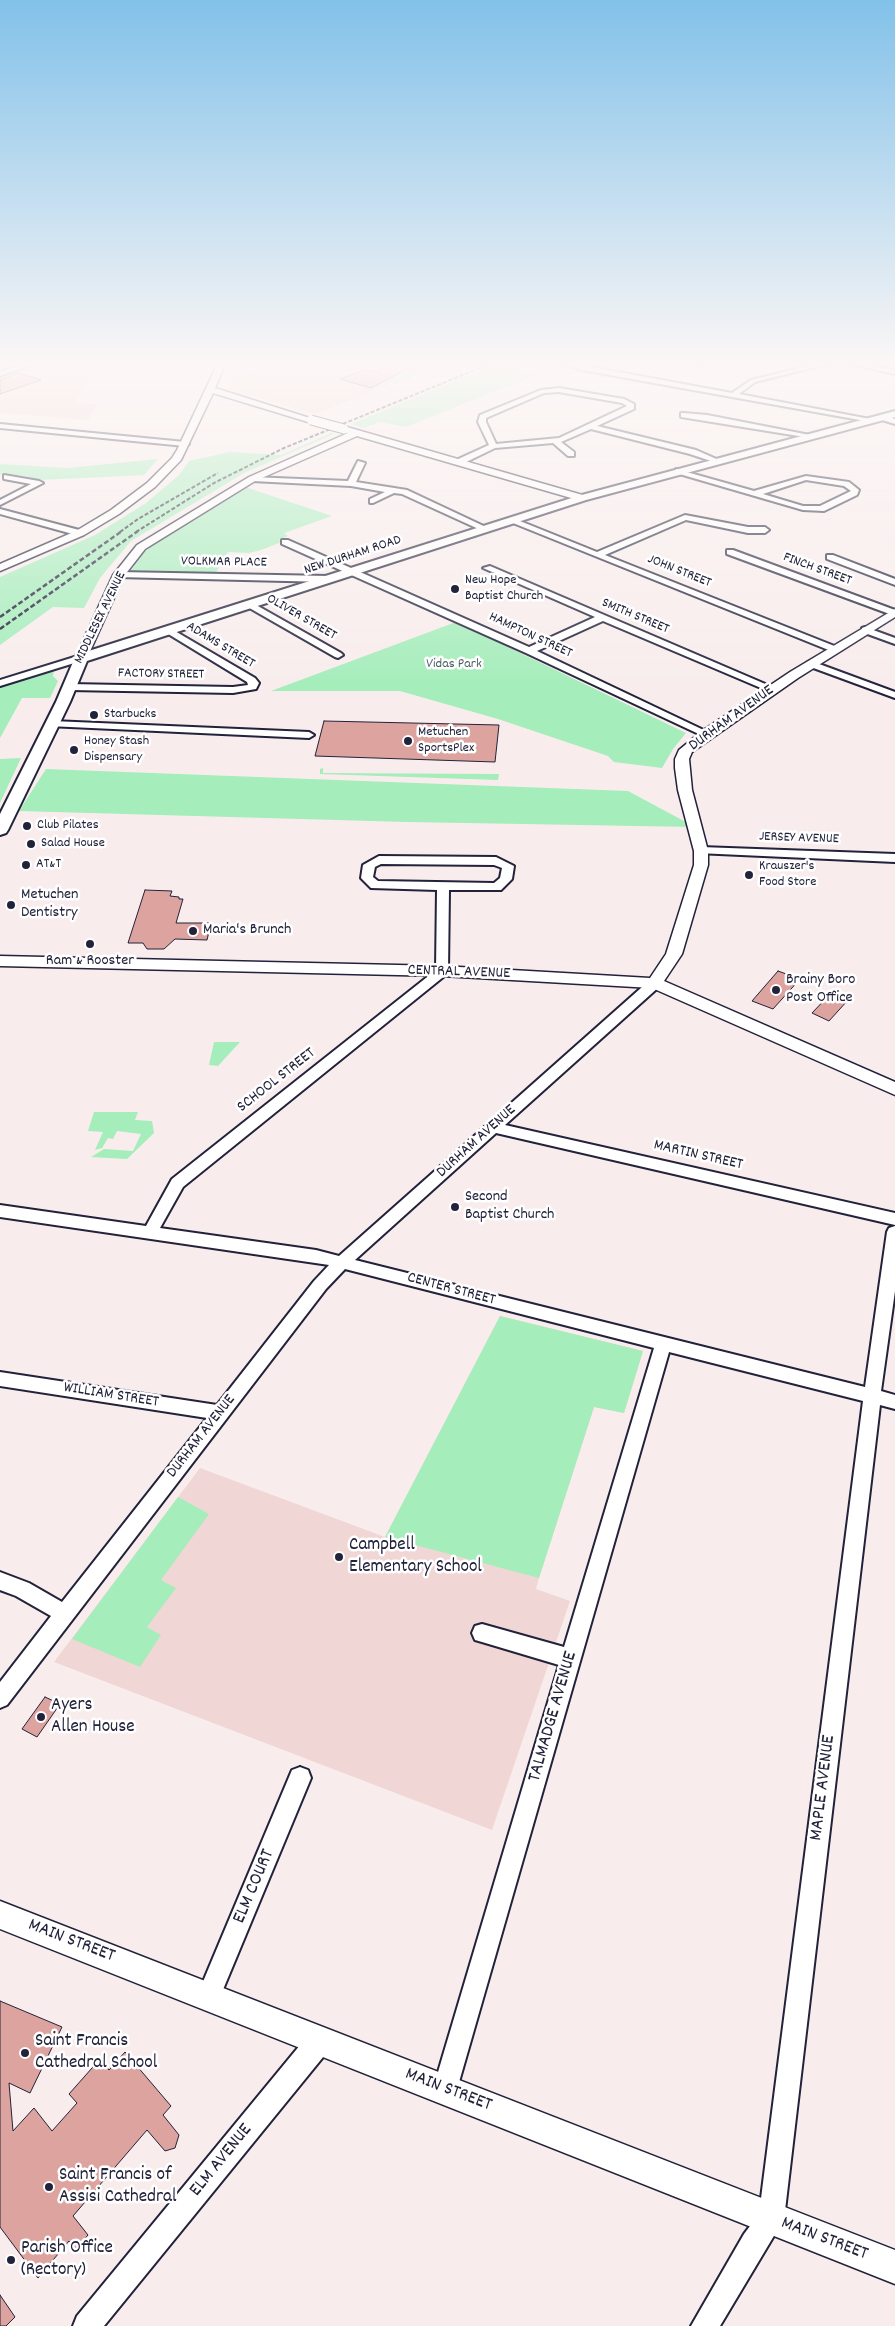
<!DOCTYPE html>
<html>
<head>
<meta charset="utf-8">
<style>
	body { margin:0 }
	canvas { display:block; background:#f8edec }
</style>
</head>
<body>
<canvas width="895" height="2326"></canvas>
<script>
const ctx = document.querySelector('canvas').getContext('2d');
ctx.lineJoin = 'round';
function paint(path, color) { ctx.fillStyle = color; ctx.fill(path, 'evenodd'); }
const shape = rows => new Path2D(rows.map(r => 'M' + r).join(''));
function stroke(path, color, width, dash) { ctx.strokeStyle = color; ctx.lineWidth = width; ctx.lineCap = dash ? 'butt' : 'round'; ctx.setLineDash(dash || []); ctx.stroke(path); }
function label(font, color, halo, rows, align = 'center') {
  ctx.font = font + ' Dekko,sans-serif'; ctx.lineWidth = 5; ctx.setLineDash([]); ctx.textBaseline = 'middle'; ctx.strokeStyle = halo; ctx.fillStyle = color; for (const [text, x, y, turn = 0] of rows) {
    ctx.save(); ctx.translate(x, y); ctx.rotate((+turn || 0) * Math.PI / 180); ctx.textAlign = isNaN(turn) ? turn : align; if (halo) ctx.strokeText(text, 0, 0); ctx.fillText(text, 0, 0); ctx.restore();
  }
}
const built = shape([
	[0,363,194,364,207,363,199,381,91,379,75,402,97,405,88,420,3,413,0,415],
	[283,363,290,365,293,363,429,363,387,382,388,386,315,414,227,389,237,378],
	[500,1316,643,1351,624,1413,594,1407,539,1578,536,1589,570,1601,492,1830,54,1662,200,1468,385,1537]
]);
const green = shape([
	[429,363,446,363,397,384,387,382],
	[499,363,510,363,503,366,540,373,406,427,380,422,364,428,351,424],
	[331,433,334,434,244,473,131,541,100,578,84,608,53,607,0,645,0,577,95,535,146,503,179,475,189,461,230,452,281,455],
	[158,459,144,475,40,480,24,476,0,475,0,464,67,468],
	[245,487,332,516,284,533,288,536,279,540,282,542,261,550,249,553,228,552,215,574,130,572,143,553,164,536],
	[456,622,686,733,673,749,662,768,614,762,608,756,498,719,400,691,271,691],
	[54,671,53,676,58,681,50,698,22,698,0,738,0,686],
	[21,758,0,803,0,759],
	[323,768,323,773,499,774,498,780,320,774,320,769],
	[46,769,628,791,695,827,407,822,19,811],
	[214,1042,240,1042,218,1066,209,1065],
	[94,1112,138,1112,135,1120,152,1121,154,1133,127,1159,91,1157,104,1149,133,1151,141,1134,117,1131,113,1139,108,1138,102,1148,95,1150,103,1132,88,1131],
	[500,1316,643,1351,624,1413,594,1407,539,1578,385,1537],
	[178,1497,209,1514,161,1580,176,1588,147,1627,161,1635,140,1667,72,1639]
]);
const building = shape([
	[381,363,419,363,371,388,340,379,365,370,380,372,381,363],
	[18,373,41,380,0,394,0,380,18,373],
	[324,721,499,725,495,762,315,756,324,721],
	[145,890,172,891,170,896,179,897,179,899,183,899,176,923,211,923,207,940,175,939,164,949,147,949,143,943,128,943,145,890],
	[778,971,800,979,773,1009,752,1001,778,971],
	[831,993,848,1000,829,1021,812,1013,831,993],
	[45,1697,60,1704,37,1737,22,1729,45,1697],
	[0,2001,62,2027,30,2093,9,2083,13,2131,34,2108,52,2131,77,2103,69,2094,100,2059,109,2070,125,2052,171,2106,163,2115,179,2135,175,2148,165,2151,147,2130,73,2216,88,2235,76,2249,69,2241,38,2278,0,2227,0,2001],
	[0,2295,15,2317,6,2326,0,2326,0,2295]
]);
const minor = shape([
	[26,363,32,364,0,376,0,372,26,363],
	[560,363,570,363,732,393,751,380,820,363,831,363,755,382,739,394,875,420,871,422,582,370,560,363],
	[694,363,704,363,697,365,694,363],
	[846,363,858,363,895,370,895,374,846,363],
	[559,388,624,399,634,404,634,409,597,426,696,450,721,461,717,463,690,454,591,429,561,442,574,452,574,456,568,456,553,443,495,448,462,464,456,464,456,460,489,445,478,422,480,415,541,390,559,388],
	[559,392,622,403,627,406,559,438,496,444,486,422,486,418,544,393,559,392],
	[684,413,707,415,815,436,811,438,681,417,681,413,684,413],
	[882,415,895,419,895,424,879,419,878,417,882,415],
	[0,424,185,442,189,444,185,446,0,428,0,424],
	[358,461,365,463,356,482,407,490,490,529,483,531,402,494,394,493,373,503,370,503,370,499,385,492,351,486,252,481,248,479,252,477,348,481,358,461],
	[676,469,754,491,806,476,849,482,859,490,857,495,824,511,803,510,676,473,676,469],
	[806,480,844,486,851,491,820,506,803,506,763,494,806,480],
	[4,475,39,481,43,483,0,505,0,500,31,484,4,479,4,475],
	[0,509,83,531,84,533,80,536,0,514,0,509],
	[685,515,748,527,765,527,769,530,765,533,748,533,686,520,605,555,837,647,837,651,831,651,508,521,515,519,597,552,685,515],
	[282,540,288,540,529,647,595,617,483,568,490,566,777,689,776,691,768,691,603,621,537,651,712,734,711,736,703,736,526,653,282,544,282,540],
	[727,550,733,550,895,610,895,616,727,554,727,550],
	[827,555,833,555,895,579,895,585,827,559,827,555],
	[119,572,329,576,333,579,329,582,116,577,115,575,119,572],
	[249,601,341,653,343,655,338,658,335,657,246,606,246,602,249,601],
	[168,627,255,678,259,683,256,689,233,693,69,690,64,687,69,684,233,687,248,685,247,682,165,632,165,628,168,627],
	[865,627,895,638,895,644,862,632,862,628,865,627],
	[81,655,86,658,84,660,0,686,0,680,81,655],
	[811,661,895,692,895,698,808,666,808,662,811,661],
	[52,721,309,732,314,735,309,738,48,726,48,722,52,721],
	[701,847,895,854,895,862,697,853,695,851,701,847],
	[379,856,496,857,514,866,512,879,501,890,449,890,448,971,447,974,183,1187,160,1228,316,1250,339,1256,650,980,655,979,660,980,662,983,660,986,505,1125,895,1213,895,1225,496,1133,355,1260,865,1387,887,1232,889,1228,895,1226,895,1291,881,1391,895,1395,895,1409,880,1405,784,2219,720,2326,691,2326,744,2234,759,2214,863,1401,669,1352,457,2089,454,2098,445,2101,436,2098,433,2089,559,1665,482,1642,475,1640,472,1633,475,1626,482,1624,564,1647,654,1348,345,1269,326,1289,7,1705,0,1708,0,1682,51,1616,16,1596,0,1590,0,1572,29,1583,62,1602,207,1418,0,1386,0,1372,217,1405,314,1281,329,1265,0,1217,0,1205,146,1226,172,1179,436,970,437,890,371,888,361,878,363,865,379,856],
	[381,864,494,865,502,868,500,878,494,883,378,881,373,877,375,867,381,864],
	[300,1767,308,1770,311,1778,217,2004,209,2008,201,2004,197,1996,292,1770,300,1767],
	[319,2030,328,2033,331,2042,328,2051,104,2326,73,2326,77,2316,310,2033,319,2030]
]);
const tertiary = shape([
	[218,363,226,363,215,388,316,420,308,422,213,393,181,460,155,487,119,514,84,535,0,571,0,564,76,531,111,510,147,483,172,458,177,450,218,363],
	[341,427,347,427,586,496,587,498,586,500,578,500,357,436,255,481,145,549,124,576,87,658,85,661,77,661,75,658,113,575,137,545,249,477,348,433,341,431,341,427],
	[895,609,895,617,798,678,692,752,689,759,692,790,708,851,708,865,682,954,664,981,895,1082,895,1095,652,988,442,976,0,966,0,956,442,966,650,978,666,954,694,865,694,851,678,790,675,768,675,759,679,750,702,731,790,672,895,609],
	[0,1901,895,2250,895,2284,0,1929,0,1901]
]);
const secondary = shape([
	[895,411,895,417,586,500,87,661,70,702,8,830,6,833,0,835,0,814,56,702,76,655,578,496,895,411]
]);
const railFar1 = shape([
	[120,532,138,519,218,473],
	[136,532,214,483,284,448,492,363]
]);
const rail = shape([
	[0,617,122,531],
	[0,629,138,531]
]);
const tertiaryBridge = shape([
	[311,420,344,429]
]);
const markers = [
	[455,589,5,"#22223b"],
	[94,715,5,"#22223b"],
	[408,741,5,"#22223b"],
	[74,750,5,"#22223b"],
	[27,826,5,"#22223b"],
	[31,844,5,"#22223b"],
	[26,865,5,"#22223b"],
	[749,875,5,"#22223b"],
	[11,905,5,"#22223b"],
	[193,931,5,"#22223b"],
	[90,944,5,"#22223b"],
	[776,990,5,"#22223b"],
	[455,1207,5,"#22223b"],
	[339,1557,5,"#22223b"],
	[41,1717,5,"#22223b"],
	[25,2053,5,"#22223b"],
	[49,2187,5,"#22223b"],
	[11,2260,5,"#22223b"]
];
const farStreetnames = [
	["NEW DURHAM ROAD",353,556,-18],
	["VOLKMAR PLACE",224,563,1],
	["FINCH STREET",817,570,20],
	["JOHN STREET",679,572,22],
	["SMITH STREET",635,617,23],
	["MIDDLESEX AVENUE",101,618,-64],
	["OLIVER STREET",301,618,30],
	["HAMPTON STREET",530,636,25],
	["ADAMS STREET",220,646,31],
	["FACTORY STREET",161,675,1],
	["JERSEY AVENUE",799,839,2]
];
const farPoinames = [
	["New Hope",465,581],
	["Baptist Church",465,597],
	["Starbucks",104,715],
	["Metuchen",418,733],
	["SportsPlex",418,749],
	["Honey Stash",84,742],
	["Dispensary",84,758],
	["Club Pilates",37,826],
	["Salad House",41,844],
	["AT&T",36,865],
	["Krauszer's",759,867],
	["Food Store",759,883]
];
const farParknames = [
	["Vidas Park",454,665]
];
const streetNames = [
	["DURHAM AVENUE",732,719,-36],
	["CENTRAL AVENUE",459,973,2],
	["SCHOOL STREET",277,1081,-38],
	["DURHAM AVENUE",477,1142,-42],
	["MARTIN STREET",698,1156,13],
	["CENTER STREET",451,1290,15],
	["WILLIAM STREET",111,1396,9],
	["DURHAM AVENUE",202,1437,-52]
];
const poiNames = [
	["Metuchen",21,896],
	["Dentistry",21,914],
	["Maria's Brunch",203,931],
	["Ram & Rooster",90,962,"center"],
	["Brainy Boro",786,981],
	["Post Office",786,999],
	["Second",465,1198],
	["Baptist Church",465,1216]
];
const nearPoinames = [
	["Campbell",349,1546],
	["Elementary School",349,1568],
	["Ayers",51,1706],
	["Allen House",51,1728],
	["Saint Francis",35,2042],
	["Cathedral School",35,2064],
	["Saint Francis of",59,2176],
	["Assisi Cathedral",59,2198],
	["Parish Office",21,2249],
	["(Rectory)",21,2271]
];
const nearStreetnames = [
	["TALMADGE AVENUE",554,1717,-74],
	["MAPLE AVENUE",824,1788,-83],
	["ELM COURT",255,1887,-67],
	["MAIN STREET",71,1942,21],
	["MAIN STREET",448,2091,21],
	["ELM AVENUE",222,2161,-51],
	["MAIN STREET",824,2240,21]
];
paint(built, '#f0d7d5');
paint(green, '#a5edbb');
paint(building, '#dda39e');
stroke(building, '#22223b', 1);
stroke(minor, '#22223b', 4);
stroke(tertiary, '#22223b', 3);
stroke(secondary, '#22223b', 4);
paint(minor, '#fff');
paint(tertiary, '#fff');
paint(secondary, '#fff');
stroke(railFar1, '#22223b', 2, [4, 2]);
stroke(rail, '#22223b', 2.5, [5, 2.5]);
stroke(tertiaryBridge, '#22223b', 11, []);
stroke(tertiaryBridge, '#fff', 9);
const sky = ctx.createLinearGradient(0, 0, 0, 688);
sky.addColorStop(0, '#82c1e9');
sky.addColorStop(0.53, '#fcf7f6');
sky.addColorStop(1, '#fcf7f600');
ctx.fillStyle = sky;
ctx.fillRect(0, 0, 895, 688);
for (const [x, y, r, color] of markers) { const dot = new Path2D(); dot.arc(x, y, r, 0, 2 * Math.PI); ctx.fillStyle = color; ctx.fill(dot); stroke(dot, '#fff', 2); }
label('14px', '#22223b', '#fff', farStreetnames);
label('14px', '#22223b', '#fff', farPoinames, 'left');
label('14px', '#495f61', '#fff', farParknames);
label('16px', '#22223b', '#fff', streetNames);
label('16px', '#22223b', '#fff', poiNames, 'left');
label('19px', '#22223b', '#fff', nearPoinames, 'left');
label('19px', '#22223b', '#fff', nearStreetnames);
</script>
</body>
</html>
